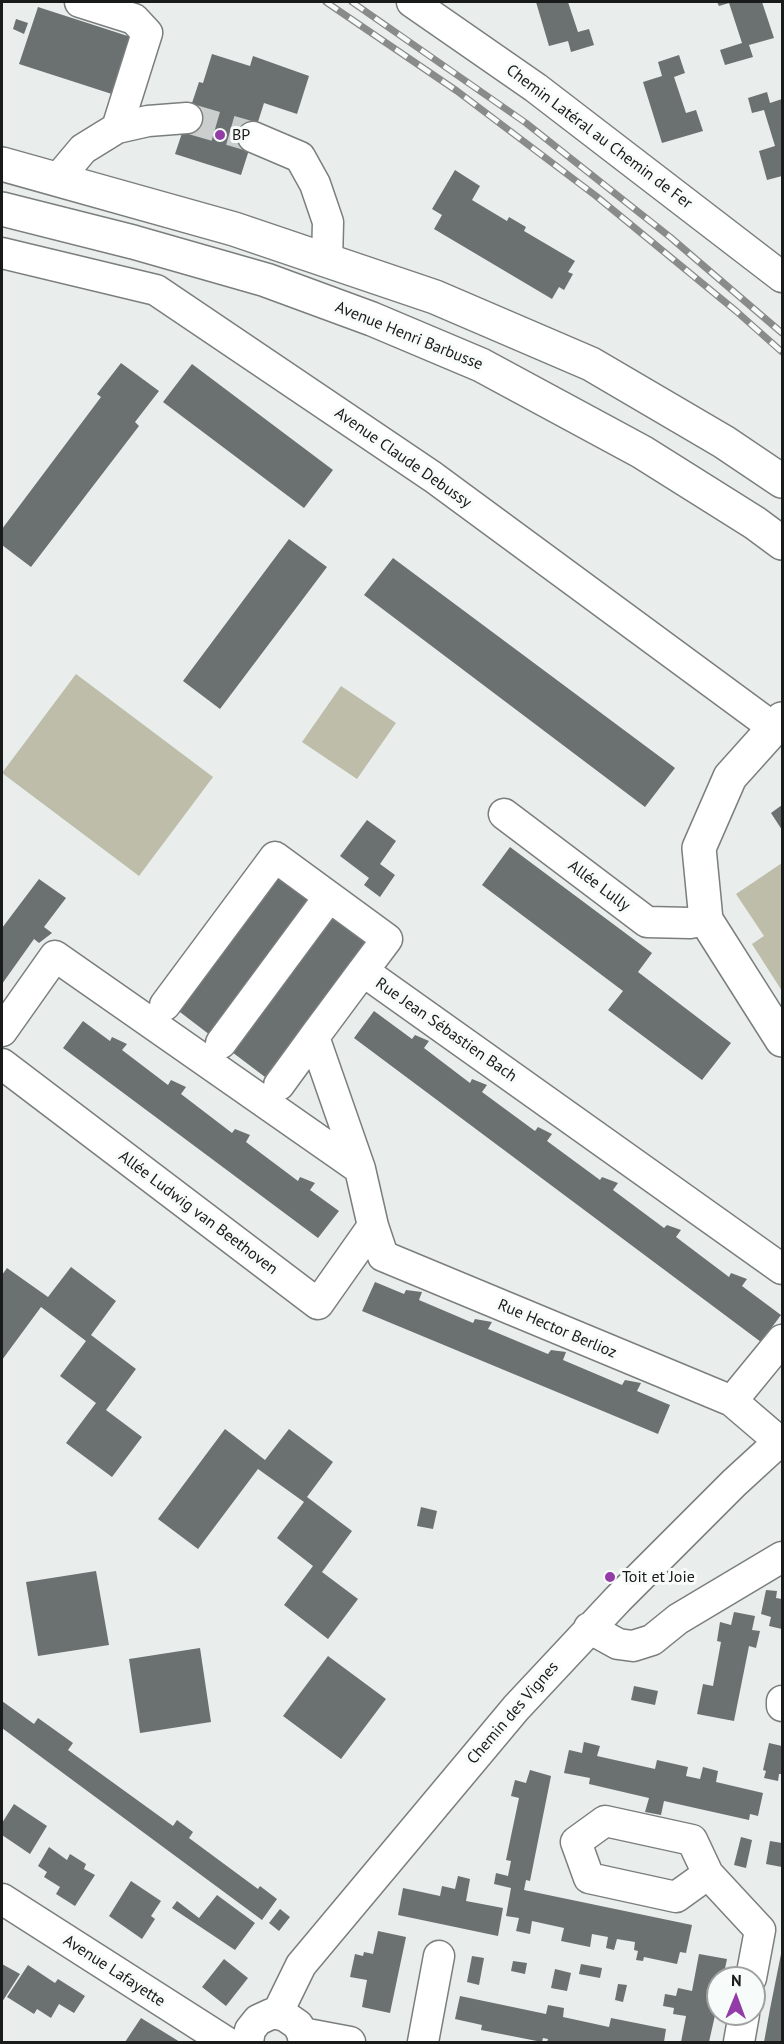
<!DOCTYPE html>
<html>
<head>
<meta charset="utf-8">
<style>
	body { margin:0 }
	#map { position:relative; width:784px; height:2044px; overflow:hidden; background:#e9eeec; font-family:"PT Sans",sans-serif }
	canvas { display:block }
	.frame { position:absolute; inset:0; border:3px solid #191a1a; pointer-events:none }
	.north { position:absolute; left:706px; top:1966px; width:60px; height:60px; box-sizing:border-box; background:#f7fbf9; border:2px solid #9ea1a0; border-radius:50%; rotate:1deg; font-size:16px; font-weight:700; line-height:24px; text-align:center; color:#191a1a }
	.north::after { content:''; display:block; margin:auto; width:21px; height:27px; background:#933ca8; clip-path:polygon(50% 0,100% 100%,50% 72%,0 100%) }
</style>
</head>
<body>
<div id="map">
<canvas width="784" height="2044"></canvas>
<div class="frame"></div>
<div class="north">N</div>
</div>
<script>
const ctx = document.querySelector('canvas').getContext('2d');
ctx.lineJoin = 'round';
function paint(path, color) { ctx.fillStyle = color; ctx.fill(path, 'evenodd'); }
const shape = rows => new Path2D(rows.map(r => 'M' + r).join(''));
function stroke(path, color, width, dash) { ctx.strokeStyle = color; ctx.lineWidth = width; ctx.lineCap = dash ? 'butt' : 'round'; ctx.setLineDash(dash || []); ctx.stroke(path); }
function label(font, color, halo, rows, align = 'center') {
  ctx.font = font + ' "PT Sans",sans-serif'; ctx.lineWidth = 6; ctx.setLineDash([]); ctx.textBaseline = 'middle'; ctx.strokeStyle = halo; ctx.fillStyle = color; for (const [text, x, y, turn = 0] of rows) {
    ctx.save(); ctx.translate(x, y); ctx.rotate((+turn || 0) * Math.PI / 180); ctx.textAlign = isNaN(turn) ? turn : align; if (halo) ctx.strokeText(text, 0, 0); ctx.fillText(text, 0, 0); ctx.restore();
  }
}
const green = shape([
	[76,674,213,777,139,876,2,773],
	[341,686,396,723,357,779,302,742],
	[782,863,782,991,752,944,764,936,736,894]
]);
const building = shape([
	[536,2,568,2,578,32,589,29,594,45,571,52,568,41,549,46],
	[717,2,762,2,774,38,749,45,753,57,725,65,720,50,742,43,729,3,719,6],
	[38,7,137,39,118,96,19,64],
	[16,19,28,23,24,34,13,29],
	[212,54,250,66,253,56,309,76,297,114,264,103,241,175,175,154,199,82,203,83],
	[679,55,685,73,674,77,686,113,696,110,703,131,662,143,643,82,662,76,658,62],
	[767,92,770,103,782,99,782,176,767,180,759,151,775,146,764,110,752,113,748,98],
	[455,170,480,186,472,200,507,221,509,217,526,227,524,231,575,261,568,272,573,274,564,290,559,287,552,299,434,229,442,215,432,209],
	[121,363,159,391,135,422,139,426,31,567,2,545,2,529,101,397,97,394],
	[192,364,333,470,304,508,163,402],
	[289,539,327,567,220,709,183,681],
	[393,558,675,768,645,807,364,595],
	[782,805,782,830,771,813],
	[367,820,396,841,380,864,395,875,380,897,364,885,369,878,340,856],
	[510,847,652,953,638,972,731,1043,702,1080,608,1010,623,991,482,885],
	[277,875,310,901,210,1035,176,1009],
	[39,879,66,898,44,927,52,933,39,943,34,939,2,984,2,928],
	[333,918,366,942,265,1077,232,1052],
	[374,1011,412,1039,415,1035,429,1041,424,1048,470,1083,472,1079,487,1085,482,1092,535,1131,538,1127,552,1134,547,1141,600,1180,602,1177,618,1183,613,1190,664,1228,667,1225,681,1230,676,1237,729,1277,731,1273,747,1279,742,1286,781,1315,761,1342,354,1038],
	[83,1021,110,1041,112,1037,127,1044,122,1050,168,1085,171,1080,186,1087,181,1094,232,1133,235,1129,250,1135,246,1142,298,1181,300,1177,315,1183,310,1190,339,1211,318,1238,63,1048],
	[71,1267,116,1301,91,1335,136,1369,106,1410,142,1437,112,1477,66,1443,96,1403,60,1376,86,1341,41,1307,2,1360,2,1275,7,1268,48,1297],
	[375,1282,404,1294,406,1290,422,1292,419,1300,473,1323,475,1319,492,1322,488,1329,548,1354,551,1350,566,1352,563,1360,622,1385,625,1380,641,1383,637,1391,670,1405,658,1434,362,1311],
	[225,1429,265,1460,289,1429,333,1462,307,1497,352,1531,322,1572,358,1599,328,1639,284,1605,313,1566,277,1538,304,1502,258,1469,198,1549,158,1519],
	[421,1507,437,1511,433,1529,417,1526],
	[96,1571,109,1645,38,1656,26,1582],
	[766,1590,777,1591,776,1598,782,1599,782,1629,769,1626,771,1617,761,1614],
	[734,1612,755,1616,752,1630,760,1631,756,1648,749,1646,734,1721,697,1714,703,1684,713,1686,721,1642,717,1641,720,1622,731,1625],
	[200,1648,211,1722,140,1733,129,1659],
	[328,1656,386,1699,341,1759,283,1716],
	[634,1686,658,1691,655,1705,631,1700],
	[2,1701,34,1724,38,1718,73,1743,68,1750,173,1826,177,1820,193,1832,189,1838,258,1889,260,1886,277,1899,262,1920,2,1728],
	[584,1742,600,1746,597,1756,655,1769,657,1760,688,1767,686,1776,700,1779,703,1767,718,1771,716,1782,763,1793,758,1816,750,1814,749,1820,664,1801,661,1815,645,1812,649,1798,589,1784,590,1778,564,1773,569,1750,582,1753],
	[769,1743,782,1746,782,1774,779,1774,778,1781,764,1778,766,1771,763,1770],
	[530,1770,551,1776,530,1881,526,1880,524,1890,692,1925,686,1953,680,1952,677,1964,644,1957,643,1961,636,1960,638,1951,634,1950,635,1942,617,1939,614,1950,606,1948,608,1937,592,1934,590,1947,561,1941,564,1928,532,1921,530,1934,516,1931,519,1918,506,1916,511,1888,494,1884,496,1873,508,1876,511,1861,506,1860,519,1798,511,1796,515,1780,526,1783],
	[14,1804,47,1826,30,1854,2,1835,2,1823],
	[741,1837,752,1840,746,1868,734,1865],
	[770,1841,782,1843,782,1867,766,1864],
	[49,1847,67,1860,70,1854,86,1864,84,1869,95,1875,75,1906,56,1894,60,1887,44,1877,47,1872,38,1866],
	[458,1876,470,1879,466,1901,503,1908,498,1936,398,1915,403,1888,440,1896,442,1886,455,1889],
	[131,1881,161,1901,151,1916,155,1919,142,1939,109,1916],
	[217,1895,255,1923,235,1950,172,1908,177,1901,199,1918],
	[280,1909,290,1917,279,1931,269,1923],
	[378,1931,406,1937,390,2013,362,2007,367,1980,350,1977,355,1954,363,1956,364,1952,373,1954],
	[699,1954,727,1959,723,1978,718,1978,718,2002,709,2042,681,2042,686,2016,673,2014,674,2008,663,2006,665,1994,676,1996,678,1988,692,1991],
	[781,1954,782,2042,764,2042,770,2009],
	[472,1956,484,1958,479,1985,467,1982],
	[224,1959,248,1978,226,2006,202,1987],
	[513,1961,527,1963,525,1974,511,1971],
	[2,1964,20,1974,2,2002],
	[581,1964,602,1968,600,1978,579,1974],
	[28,1965,55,1983,58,1979,85,1996,74,2013,59,2004,51,2018,37,2009,34,2014,7,1997],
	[555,1969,571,1973,567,1991,551,1988],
	[618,1984,627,1985,623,2002,615,2000],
	[460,1996,546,2014,548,2005,564,2008,563,2017,609,2027,611,2018,666,2029,664,2042,547,2042,548,2039,543,2038,542,2042,481,2030,482,2025,455,2019],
	[141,2018,180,2042,125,2042]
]);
const minorTunnel = shape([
	[187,118,253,137]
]);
const minor = shape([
	[80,2,134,19,147,33,117,128],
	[412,2,536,88,782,277],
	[253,137,300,157,315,184,328,222,327,261],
	[57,180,83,149,117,128,148,121,187,118],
	[2,253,156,290,433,477,774,728],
	[504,814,647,922,690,923,706,920],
	[165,1005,275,857,387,939,363,971],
	[2,1031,55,956,360,1169],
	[221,1043,329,897],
	[2,1064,318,1304,373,1226],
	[279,1085,314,1037],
	[732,1401,782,1340],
	[780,1442,732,1401,383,1256,373,1226,360,1169,314,1037,363,971,782,1269],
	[589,1628,618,1644,633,1646,652,1640,678,1619,782,1557],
	[782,1701,782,1706],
	[708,1874,676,1897,589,1878,576,1842,605,1821,692,1840,708,1874,760,1930,751,1978],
	[2,1899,226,2042],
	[277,2014,301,1965,516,1708,618,1599,734,1483,782,1439],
	[302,2033,350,2042],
	[248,2042,250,2030,258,2020,271,2014,277,2014,285,2016,298,2025,302,2033,304,2042],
	[423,2042,439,1956],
	[739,2042,744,2014]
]);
const major = shape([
	[2,164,234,229,435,297,591,364,724,442,782,481],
	[2,209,133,242,266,280,372,319,481,365,642,452,755,523,782,543],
	[782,719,730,777,699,848,706,920,782,1040]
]);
const rail = shape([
	[326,2,457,91,596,196,736,311,782,352],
	[352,2,526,123,670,237,782,333]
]);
const markers = [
	[220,135,6,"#933ca8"],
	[610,1577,6,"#933ca8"]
];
const poiNames = [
	["BP",232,135],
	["Toit et Joie",622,1577]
];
const streetNames = [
	["Chemin Latéral au Chemin de Fer",599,137,37],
	["Avenue Henri Barbusse",409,336,22],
	["Avenue Claude Debussy",403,458,35],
	["Allée Lully",599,886,37],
	["Rue Jean Sébastien Bach",446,1030,35],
	["Allée Ludwig van Beethoven",198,1213,37],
	["Rue Hector Berlioz",557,1329,23],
	["Chemin des Vignes",513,1713,-49],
	["Avenue Lafayette",114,1971,33]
];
paint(green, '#bdbda9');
paint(building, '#6b7070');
stroke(minorTunnel, '#cacecc', 30, [30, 15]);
stroke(minor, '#7a7e7d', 33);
stroke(major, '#7a7e7d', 36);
stroke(minor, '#fff', 30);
stroke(major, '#fff', 33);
stroke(rail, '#888b8a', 7);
stroke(rail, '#f7fbf9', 4.5, [14]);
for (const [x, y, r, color] of markers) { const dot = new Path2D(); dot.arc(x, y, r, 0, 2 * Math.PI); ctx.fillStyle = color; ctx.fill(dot); stroke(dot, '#f7fbf9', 2); }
label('16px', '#191a1a', '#f7fbf9', poiNames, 'left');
label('16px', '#191a1a', '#f7fbf9', streetNames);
</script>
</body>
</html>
